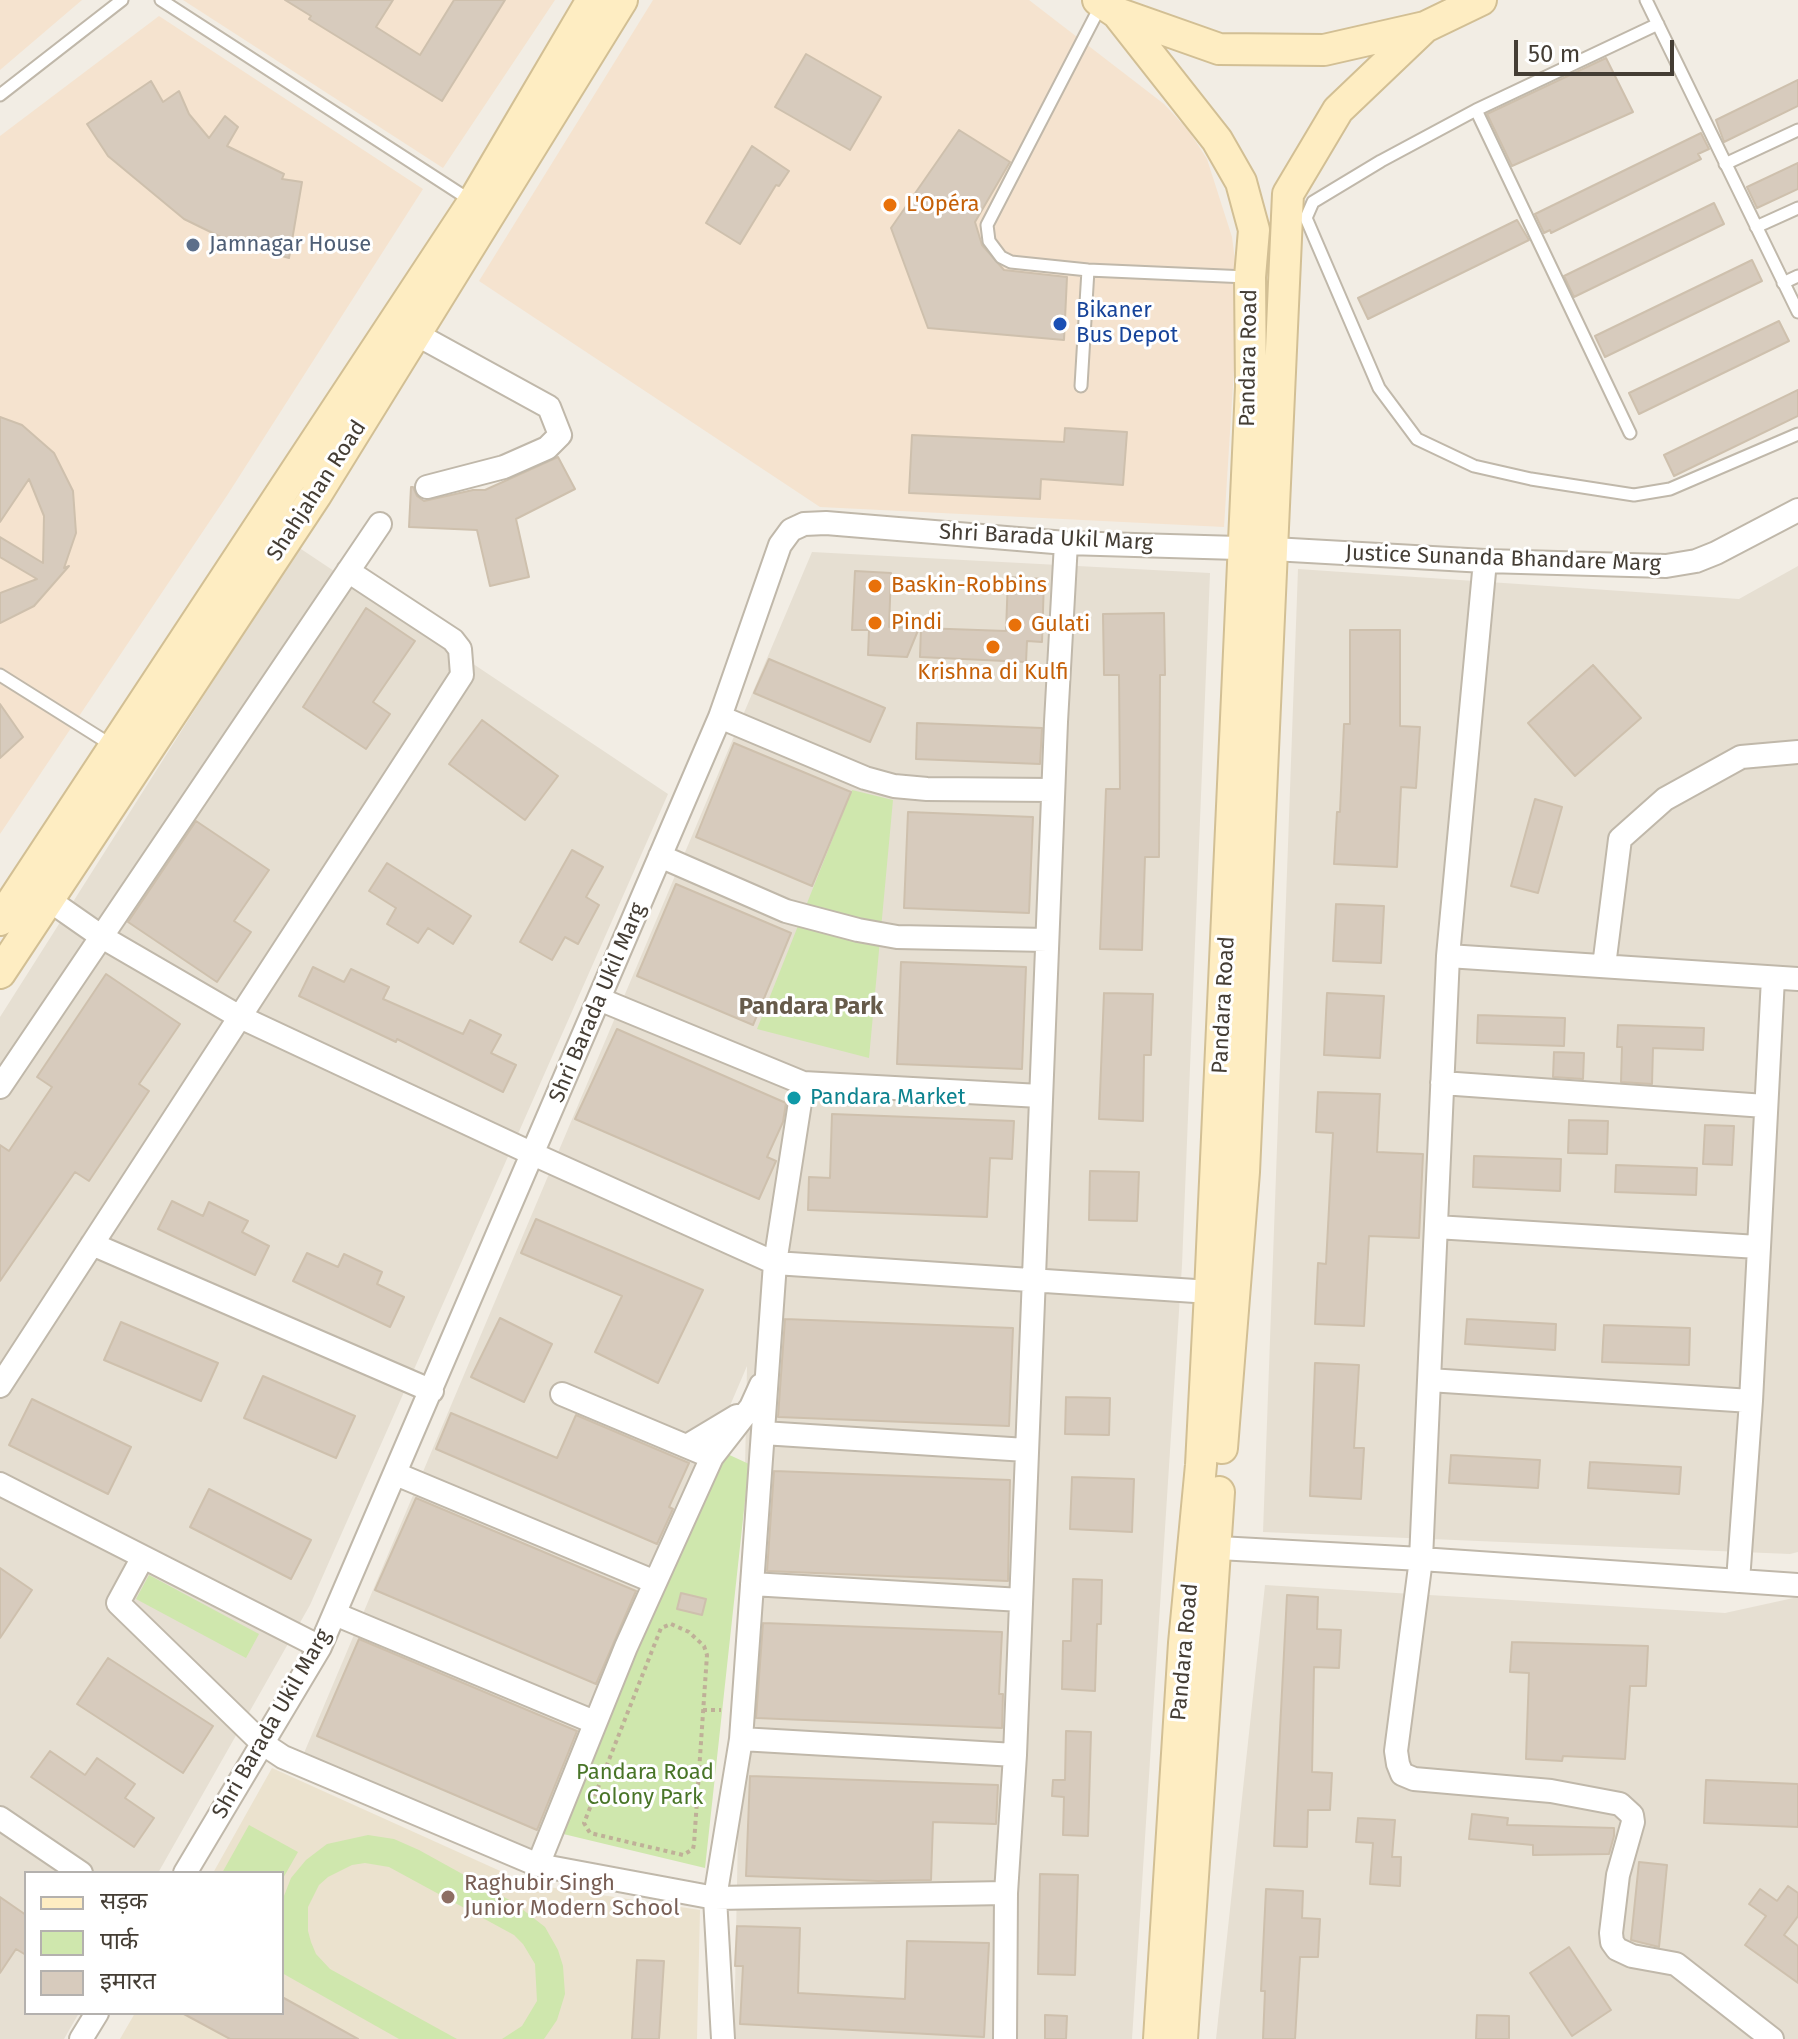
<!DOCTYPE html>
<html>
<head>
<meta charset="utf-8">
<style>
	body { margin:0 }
	#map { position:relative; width:1798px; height:2039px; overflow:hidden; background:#f2ede4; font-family:"Fira Sans","Noto Sans Devanagari",sans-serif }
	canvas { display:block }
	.legend { position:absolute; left:24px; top:1871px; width:260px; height:144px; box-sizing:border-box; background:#fff; border:2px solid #b4b1ae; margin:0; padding:10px 14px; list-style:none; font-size:24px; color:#443d34 }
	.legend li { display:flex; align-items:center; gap:16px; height:40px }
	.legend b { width:40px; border:2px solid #b4b1ae }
	.scale { position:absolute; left:1514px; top:40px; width:160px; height:36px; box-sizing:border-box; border:4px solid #443d34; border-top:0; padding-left:10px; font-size:24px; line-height:28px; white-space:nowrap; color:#443d34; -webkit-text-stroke:6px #fff; paint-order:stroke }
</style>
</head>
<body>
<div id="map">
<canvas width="1798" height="2039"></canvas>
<ul class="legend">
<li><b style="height:10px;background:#feedc2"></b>सड़क</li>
<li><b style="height:22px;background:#cfe7ad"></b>पार्क</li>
<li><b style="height:22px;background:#d7cbbd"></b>इमारत</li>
</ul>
<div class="scale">50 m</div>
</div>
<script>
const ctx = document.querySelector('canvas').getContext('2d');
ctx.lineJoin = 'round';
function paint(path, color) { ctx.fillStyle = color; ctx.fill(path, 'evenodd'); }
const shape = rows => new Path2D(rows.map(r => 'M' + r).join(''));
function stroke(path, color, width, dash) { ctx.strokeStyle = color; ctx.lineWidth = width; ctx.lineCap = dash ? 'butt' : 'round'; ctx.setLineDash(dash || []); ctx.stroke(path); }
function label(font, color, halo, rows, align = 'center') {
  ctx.font = font + ' "Fira Sans",sans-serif'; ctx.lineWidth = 6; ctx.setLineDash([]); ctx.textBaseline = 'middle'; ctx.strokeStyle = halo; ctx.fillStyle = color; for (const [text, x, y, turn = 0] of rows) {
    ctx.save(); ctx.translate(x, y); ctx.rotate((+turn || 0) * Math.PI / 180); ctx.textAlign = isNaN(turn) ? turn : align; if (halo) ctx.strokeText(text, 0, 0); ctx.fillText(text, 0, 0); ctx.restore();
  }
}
const residential = shape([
	[298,547,668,794,310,1605,158,1873,26,1873,26,2013,79,2013,64,2039,0,2039,0,1017],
	[812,552,1210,573,1182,1265,1132,2039,734,2039,747,1366,537,1856,304,1753],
	[1798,566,1798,1552,1790,1554,1263,1532,1298,569,1739,599],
	[1265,1585,1725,1613,1798,1597,1798,2039,1216,2039]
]);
const commercial = shape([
	[0,0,82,0,0,70],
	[183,0,555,0,443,168],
	[653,0,1029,0,1164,104,1189,131,1207,159,1232,237,1236,268,1238,305,1224,527,820,507,479,281],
	[159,16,423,189,228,494,0,834,0,136]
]);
const education = shape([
	[272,1768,529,1884,700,1910,697,2039,120,2039,135,2013,282,2013,282,1873,213,1873]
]);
const green = shape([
	[852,790,893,800,869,1058,757,1029],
	[723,1452,749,1464,705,1868,555,1832],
	[149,1575,259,1634,246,1658,136,1599],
	[249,1825,298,1852,282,1880,282,1873,222,1873],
	[368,1835,394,1839,419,1850,513,1902,545,1927,558,1950,563,1966,565,1994,557,2020,544,2039,502,2039,522,2026,537,2001,535,1964,523,1944,514,1935,389,1867,365,1863,352,1865,328,1877,319,1885,308,1907,308,1931,311,1942,316,1954,330,1969,457,2039,399,2039,282,1973,282,1901,291,1878,306,1860,327,1844]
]);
const building = shape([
	[285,0,393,0,376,27,420,55,454,0,505,0,442,101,309,19,311,16,285,0],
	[806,54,881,97,850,150,775,107,806,54],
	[1606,58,1633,112,1512,166,1487,114,1606,58],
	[1798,80,1798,106,1724,142,1716,120,1798,80],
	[151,81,163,102,179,91,189,114,209,138,225,116,238,127,227,146,284,174,282,179,302,182,289,258,229,241,184,219,108,156,87,124,151,81],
	[959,130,1010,162,975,222,982,245,1004,270,1067,277,1064,340,928,328,891,228,959,130],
	[1701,133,1709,149,1698,154,1701,159,1551,233,1550,230,1544,233,1535,214,1701,133],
	[752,146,789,171,779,186,776,185,740,244,706,223,752,146],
	[1798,163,1798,189,1757,208,1747,187,1798,163],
	[1714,203,1724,224,1574,297,1564,276,1714,203],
	[1517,220,1529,240,1368,319,1358,298,1517,220],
	[1752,260,1762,281,1605,357,1595,336,1752,260],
	[1779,321,1789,341,1639,414,1629,393,1779,321],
	[1798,390,1798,416,1674,476,1664,455,1798,390],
	[0,417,22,425,54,453,73,491,76,533,64,568,69,566,34,606,0,623,0,593,37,579,0,557,0,537,43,563,44,516,29,479,0,522,0,417],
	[1065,428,1127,432,1123,485,1041,479,1040,499,909,493,912,435,1064,442,1065,428],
	[558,457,575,489,516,519,529,577,490,586,477,530,409,527,411,487,413,487,417,496,424,501,473,490,485,490,558,457],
	[855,571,891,573,889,627,919,628,907,657,868,655,869,630,852,630,855,571],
	[1008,577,1044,579,1042,642,1027,641,1026,662,920,657,921,628,1006,631,1008,577],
	[366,608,415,641,373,702,390,714,366,749,303,707,366,608],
	[1164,613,1165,675,1160,675,1159,857,1145,857,1142,950,1100,949,1106,789,1120,789,1119,675,1104,675,1103,614,1164,613],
	[1350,630,1400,630,1400,726,1420,727,1416,788,1401,787,1397,867,1334,864,1337,812,1340,812,1344,724,1350,724,1350,630],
	[769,659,885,708,870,742,754,693,769,659],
	[1593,665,1641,718,1575,776,1528,723,1593,665],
	[0,704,23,737,0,758,0,704],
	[482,720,558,776,525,820,449,764,482,720],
	[917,723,1042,728,1040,764,916,759,917,723],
	[734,743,851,792,812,886,696,837,734,743],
	[1535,799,1562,807,1538,893,1511,886,1535,799],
	[908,812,1033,817,1029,913,904,908,908,812],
	[196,821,269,870,234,921,251,932,217,982,128,922,196,821],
	[572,850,603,867,586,897,599,905,578,944,565,937,552,960,520,942,572,850],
	[387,863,471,916,453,944,428,928,418,943,387,924,396,908,369,891,387,863],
	[676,884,791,933,753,1025,637,976,676,884],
	[1336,904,1384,906,1381,963,1333,961,1336,904],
	[901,962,1026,967,1022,1069,897,1064,901,962],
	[313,967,344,982,351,969,389,987,383,999,463,1034,470,1020,501,1035,491,1053,516,1065,503,1092,397,1039,396,1042,299,996,313,967],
	[106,974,180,1024,139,1084,149,1091,89,1181,75,1172,0,1281,0,1145,9,1151,52,1087,37,1077,106,974],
	[1104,993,1153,994,1151,1055,1144,1055,1143,1121,1099,1119,1104,993],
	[1327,993,1384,996,1380,1058,1324,1055,1327,993],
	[1478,1015,1565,1018,1564,1046,1477,1043,1478,1015],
	[1618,1025,1704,1028,1703,1050,1653,1048,1652,1084,1621,1082,1622,1047,1617,1047,1618,1025],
	[617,1029,786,1103,783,1122,767,1157,776,1161,759,1199,575,1119,617,1029],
	[1554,1052,1584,1053,1583,1079,1553,1077,1554,1052],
	[1318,1092,1380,1094,1377,1152,1423,1154,1419,1238,1369,1236,1364,1326,1315,1324,1318,1263,1326,1264,1333,1133,1316,1132,1318,1092],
	[832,1114,1014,1121,1012,1159,990,1158,987,1217,808,1210,809,1177,830,1178,832,1114],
	[1569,1120,1608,1121,1607,1154,1568,1153,1569,1120],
	[1705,1125,1734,1126,1732,1165,1703,1164,1705,1125],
	[1474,1156,1561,1159,1560,1191,1473,1187,1474,1156],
	[1616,1165,1697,1168,1696,1195,1615,1192,1616,1165],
	[1090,1171,1139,1172,1137,1221,1089,1220,1090,1171],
	[172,1201,203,1216,209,1202,248,1221,242,1232,269,1246,255,1275,158,1229,172,1201],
	[536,1219,703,1290,658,1383,595,1352,622,1296,521,1253,536,1219],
	[307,1253,338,1267,344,1254,382,1272,377,1284,404,1297,390,1327,293,1281,307,1253],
	[500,1318,552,1344,524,1402,471,1377,500,1318],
	[785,1319,1013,1328,1009,1426,778,1417,785,1319],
	[1467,1319,1556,1324,1555,1350,1465,1344,1467,1319],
	[121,1322,218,1363,201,1401,104,1360,121,1322],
	[1604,1325,1690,1328,1689,1365,1602,1362,1604,1325],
	[1315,1363,1359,1365,1354,1448,1364,1448,1361,1499,1310,1496,1315,1363],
	[263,1376,355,1416,336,1458,244,1418,263,1376],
	[1066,1397,1110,1398,1109,1435,1065,1434,1066,1397],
	[32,1399,131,1447,108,1494,9,1445,32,1399],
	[451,1413,557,1458,576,1415,689,1463,669,1507,673,1509,657,1544,436,1449,451,1413],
	[1451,1455,1540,1460,1538,1488,1449,1483,1451,1455],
	[1590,1462,1681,1467,1679,1494,1588,1488,1590,1462],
	[774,1471,1010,1480,1008,1581,767,1571,774,1471],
	[1072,1477,1134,1479,1132,1532,1070,1529,1072,1477],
	[209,1489,311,1540,291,1579,190,1527,209,1489],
	[416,1498,636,1591,596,1684,375,1590,416,1498],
	[0,1568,32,1590,0,1638,0,1568],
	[1073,1579,1102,1580,1101,1624,1097,1624,1095,1691,1062,1689,1063,1641,1071,1641,1073,1579],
	[681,1593,706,1599,702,1615,677,1609,681,1593],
	[1287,1595,1318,1597,1317,1629,1341,1630,1339,1668,1314,1667,1312,1772,1332,1773,1330,1810,1308,1810,1307,1847,1274,1846,1287,1595],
	[763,1623,1002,1632,999,1694,1003,1694,1002,1728,756,1718,763,1623],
	[359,1639,577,1731,537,1830,317,1736,359,1639],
	[1512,1642,1648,1646,1646,1686,1630,1686,1625,1759,1563,1756,1562,1761,1526,1759,1529,1673,1510,1672,1512,1642],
	[108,1658,213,1726,183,1773,77,1704,108,1658],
	[1066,1731,1091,1732,1088,1836,1063,1835,1064,1797,1052,1796,1053,1780,1065,1780,1066,1731],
	[50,1751,85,1775,97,1758,135,1784,125,1798,154,1818,134,1847,31,1777,50,1751],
	[750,1776,998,1785,996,1824,933,1822,931,1880,878,1881,746,1876,750,1776],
	[1706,1780,1798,1784,1798,1827,1704,1823,1706,1780],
	[1472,1814,1508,1818,1507,1825,1614,1828,1614,1836,1609,1854,1533,1855,1533,1845,1469,1839,1472,1814],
	[1358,1818,1395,1820,1392,1857,1401,1857,1400,1886,1370,1884,1373,1843,1356,1842,1358,1818],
	[1639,1862,1667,1865,1659,1947,1631,1940,1639,1862],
	[1040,1874,1078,1875,1075,1975,1038,1974,1040,1874],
	[1788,1886,1798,1893,1798,1916,1784,1935,1798,1946,1798,1983,1745,1945,1766,1916,1749,1904,1760,1889,1777,1901,1788,1886],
	[1266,1889,1303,1891,1302,1918,1320,1919,1318,1957,1300,1957,1295,2039,1263,2039,1265,1991,1261,1991,1266,1889],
	[0,1897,26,1915,26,1955,16,1949,0,1973,0,1897],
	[737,1926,800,1928,798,1993,905,1999,907,1941,989,1943,984,2037,740,2024,743,1966,735,1966,737,1926],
	[1569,1947,1611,2010,1572,2036,1530,1973,1569,1947],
	[637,1960,664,1961,659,2039,632,2039,637,1960],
	[282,1997,358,2039,230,2039,182,2013,282,2013,282,1997],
	[1045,2015,1067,2016,1066,2039,1045,2039,1045,2015],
	[1477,2015,1509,2016,1509,2039,1476,2039,1477,2015]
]);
const path = shape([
	[671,1624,689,1632,704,1646,707,1655,694,1844,693,1849,683,1855,590,1833,584,1823,661,1628,671,1624],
	[703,1710,721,1710]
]);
const service = shape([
	[161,0,473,202],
	[1646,0,1798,312],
	[1102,3,987,225,989,241,1001,257,1011,262,1088,270,1247,277],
	[1658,24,1476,110,1381,161,1313,202,1306,218,1379,388,1417,439,1474,466,1531,479,1634,495,1670,489,1798,434],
	[0,95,122,0],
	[1476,110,1630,433],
	[1725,164,1798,130],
	[1756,227,1798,208],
	[1783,283,1798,276],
	[1081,386,1088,270],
	[0,675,113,746]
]);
const minor = shape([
	[416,334,549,407,560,435,547,448,504,467,427,487],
	[1485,561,1448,956,1421,1559,1396,1751,1398,1764,1402,1774,1414,1779,1551,1791,1620,1804,1632,1815,1633,1822,1618,1875,1611,1933,1612,1942,1617,1949,1632,1956,1676,1964,1772,2039],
	[720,717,865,778,894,786,927,789,1053,790],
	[660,856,786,911,858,930,897,937,1047,940],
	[49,900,102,937,238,1016,533,1154,775,1263,1210,1292],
	[1448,956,1798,979],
	[1604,966,1620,839,1665,799,1741,757,1798,752],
	[599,999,803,1083,1040,1096],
	[1442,1083,1765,1106],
	[0,1087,380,524],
	[1436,1227,1758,1247],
	[92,1244,432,1391],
	[1429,1380,1751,1401],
	[0,1386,462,675,460,649,453,640,348,571],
	[562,1394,712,1457],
	[763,1433,1026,1450],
	[687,1446,737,1416],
	[396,1474,655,1582],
	[0,1484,320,1647],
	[1200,1547,1421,1559,1798,1585],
	[143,1557,118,1603,262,1743,283,1757,538,1865,715,1898,1006,1893],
	[1738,1581,1751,1401,1773,978],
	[752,1584,1021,1600],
	[335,1614,594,1722],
	[741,1739,1015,1755],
	[0,1818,81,1873],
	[538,1865,626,1647,712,1457,751,1407,761,1385],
	[185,1873,320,1647,720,717,780,545,791,530,804,524,826,523,1066,543,1273,549,1485,561,1666,566,1696,561,1716,553,1798,510],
	[81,2039,97,2013],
	[723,2039,715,1898,741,1739,775,1263,803,1083],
	[1005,2039,1006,1893,1015,1755,1056,722,1066,543]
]);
const secondary = shape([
	[1098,0,1117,13,1219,49,1324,50,1425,27,1481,0],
	[1117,13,1217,140,1241,182,1254,230,1250,277,1251,387,1210,1292,1201,1465,1184,1643,1159,2039],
	[0,920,473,202,592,0],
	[0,973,316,495,622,0],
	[1222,1448,1244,1172,1288,194,1338,110,1425,27],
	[1182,2039,1219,1492]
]);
const markers = [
	[890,205,8,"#e8710a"],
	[193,245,8,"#5c6f8a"],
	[1060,324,8,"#1a4fb4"],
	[875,586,8,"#e8710a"],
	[875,623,8,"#e8710a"],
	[1015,625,8,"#e8710a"],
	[993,647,8,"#e8710a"],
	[794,1098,8,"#0f9aa8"],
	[448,1897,8,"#8d6e63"]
];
const foodNames = [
	["L'Opéra",906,205],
	["Baskin-Robbins",891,586],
	["Pindi",891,623],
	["Gulati",1031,625],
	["Krishna di Kulfi",993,673,"center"]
];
const serviceNames = [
	["Jamnagar House",209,245]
];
const transitNames = [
	["Bikaner",1076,311],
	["Bus Depot",1076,336]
];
const streetNames = [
	["Pandara Road",1249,358,-89],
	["Shahjahan Road",317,491,-57],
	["Shri Barada Ukil Marg",1046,538,3],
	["Justice Sunanda Bhandare Marg",1503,559,2],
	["Shri Barada Ukil Marg",598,1003,-67],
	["Pandara Road",1224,1005,-87],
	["Pandara Road",1185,1652,-85],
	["Shri Barada Ukil Marg",272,1724,-60]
];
const cultureNames = [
	["Pandara Market",810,1098]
];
const parkNames = [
	["Pandara Road",645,1773],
	["Colony Park",645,1798]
];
const educationNames = [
	["Raghubir Singh",464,1884],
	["Junior Modern School",464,1909]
];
const neighbourhoodNames = [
	["Pandara Park",811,1007]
];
paint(residential, '#e6dfd2');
paint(commercial, '#f5e3cf');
paint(education, '#ebe2ce');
paint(green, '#cfe7ad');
paint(building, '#d7cbbd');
stroke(building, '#cec0ad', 2);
stroke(service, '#c0b8aa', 15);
stroke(minor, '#c0b8aa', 26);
stroke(secondary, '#d2bf94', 34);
stroke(path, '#bfb098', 4, [4, 4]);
stroke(service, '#fff', 11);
stroke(minor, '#fff', 22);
stroke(secondary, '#feedc2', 30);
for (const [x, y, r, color] of markers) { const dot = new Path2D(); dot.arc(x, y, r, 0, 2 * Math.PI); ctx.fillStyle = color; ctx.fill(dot); stroke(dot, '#fff', 3); }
label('22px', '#c56008', '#fff', foodNames, 'left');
label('22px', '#4e5e75', '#fff', serviceNames, 'left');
label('22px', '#164399', '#fff', transitNames, 'left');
label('22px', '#443d34', '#fff', streetNames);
label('22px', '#0d838f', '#fff', cultureNames, 'left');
label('22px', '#497528', '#fff', parkNames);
label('22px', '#785e54', '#fff', educationNames, 'left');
label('bold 24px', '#675b4b', '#fff', neighbourhoodNames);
</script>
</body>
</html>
